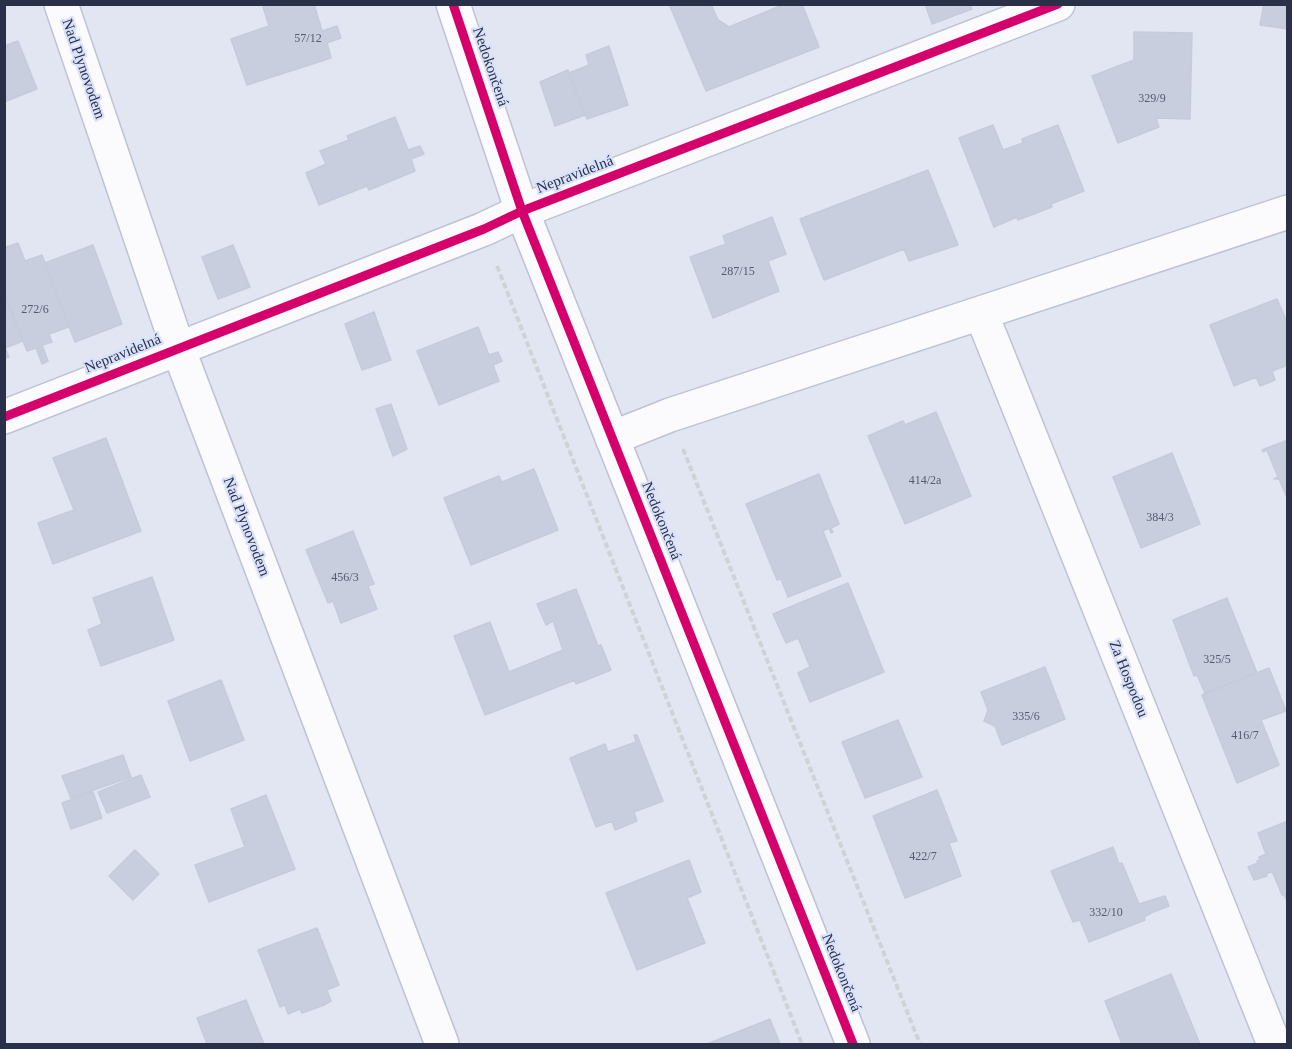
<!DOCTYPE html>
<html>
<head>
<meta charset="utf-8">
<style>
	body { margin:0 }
	#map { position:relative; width:1292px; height:1049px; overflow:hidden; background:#e2e6f3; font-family:"Times New Roman",serif }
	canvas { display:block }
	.frame { position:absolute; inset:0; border:6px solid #293048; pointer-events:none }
</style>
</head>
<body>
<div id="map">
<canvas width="1292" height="1049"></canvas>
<div class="frame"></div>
</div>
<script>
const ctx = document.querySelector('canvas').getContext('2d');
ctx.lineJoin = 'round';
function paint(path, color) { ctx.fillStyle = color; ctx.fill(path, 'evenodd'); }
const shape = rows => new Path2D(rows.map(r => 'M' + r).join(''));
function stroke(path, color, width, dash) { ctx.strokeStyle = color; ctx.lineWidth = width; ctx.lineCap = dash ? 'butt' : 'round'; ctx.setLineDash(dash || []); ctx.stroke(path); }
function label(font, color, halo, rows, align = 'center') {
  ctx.font = font + ' "Times New Roman",serif'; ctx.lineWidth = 4.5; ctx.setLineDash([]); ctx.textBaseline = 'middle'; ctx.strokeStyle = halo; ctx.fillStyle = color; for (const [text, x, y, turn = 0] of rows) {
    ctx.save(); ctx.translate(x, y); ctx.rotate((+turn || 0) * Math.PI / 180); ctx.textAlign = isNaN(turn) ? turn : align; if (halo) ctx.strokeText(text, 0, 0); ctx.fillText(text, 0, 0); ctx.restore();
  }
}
const building = shape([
	[262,4,314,4,322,31,337,26,341,38,327,43,331,58,247,85,231,39,269,26,262,4],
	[669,4,711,4,718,20,729,27,785,4,802,4,819,47,706,91,669,4],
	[925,4,970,4,972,9,932,24,925,4],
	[1264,4,1288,4,1288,29,1260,25,1264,4],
	[1134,32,1192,33,1190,119,1156,118,1159,127,1118,143,1092,76,1134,60,1134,32],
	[18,41,37,89,4,102,4,46,18,41],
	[609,46,628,105,587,119,569,73,589,65,586,55,609,46],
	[568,70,585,115,555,126,540,82,568,70],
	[395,117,408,150,420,146,424,154,411,159,415,171,369,190,367,186,319,205,306,173,326,164,320,151,349,140,347,136,395,117],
	[993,125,1003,150,1023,143,1022,139,1058,125,1084,191,1051,204,1052,207,1018,220,1017,217,994,227,959,138,993,125],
	[928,170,958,245,909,261,904,249,824,280,800,219,928,170],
	[772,217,786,254,768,261,779,291,713,318,690,257,726,244,723,236,772,217],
	[18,243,25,261,42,255,69,327,49,334,52,342,42,345,48,361,42,364,36,348,27,351,4,292,4,248,18,243],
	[93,245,122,324,75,342,45,263,93,245],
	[233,245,250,287,218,299,202,257,233,245],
	[4,292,23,341,5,348,9,357,4,358,4,292],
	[1277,299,1288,324,1288,365,1272,371,1275,380,1260,386,1256,377,1234,386,1210,325,1277,299],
	[374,312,391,360,362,370,345,324,374,312],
	[478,327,489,355,498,352,502,361,493,365,499,381,439,405,417,351,478,327],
	[391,404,407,449,393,456,376,409,391,404],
	[936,412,971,496,905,524,868,436,903,421,905,425,936,412],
	[106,438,141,531,53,564,38,523,74,510,53,458,106,438],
	[1288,440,1288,500,1279,479,1274,479,1278,477,1267,450,1263,452,1262,450,1288,440],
	[1172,453,1200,524,1141,548,1113,477,1172,453],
	[534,469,558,530,471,565,444,498,499,476,502,482,534,469],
	[819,474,839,524,831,528,833,532,831,533,829,528,823,531,841,576,788,597,781,579,777,580,746,504,819,474],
	[353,531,374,584,368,586,377,609,341,623,333,601,328,603,306,550,353,531],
	[152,577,174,640,101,666,88,630,102,624,93,598,152,577],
	[848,583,884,672,810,702,798,673,810,667,798,638,786,643,773,614,848,583],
	[576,589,598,646,601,645,611,670,576,684,575,680,485,715,454,636,490,622,509,672,563,650,553,621,546,625,537,604,576,589],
	[1227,598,1257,673,1205,693,1197,675,1194,676,1173,620,1227,598],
	[1045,667,1065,719,1002,745,995,726,984,721,988,710,981,692,1045,667],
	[1269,668,1286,711,1261,720,1279,765,1237,783,1202,695,1269,668],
	[221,680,244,740,190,761,168,701,221,680],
	[898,720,922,777,865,798,842,742,898,720],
	[634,735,637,735,663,801,634,812,637,821,615,830,612,821,596,827,570,758,605,744,608,752,636,742,634,735],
	[123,755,131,777,71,798,62,776,123,755],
	[141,775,150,797,107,813,98,792,141,775],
	[937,790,957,841,949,843,961,876,905,898,873,816,937,790],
	[93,792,102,818,71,829,62,803,93,792],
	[266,795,295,869,209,902,195,865,245,847,231,809,266,795],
	[1288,821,1288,903,1284,895,1282,895,1272,871,1266,874,1267,876,1254,880,1248,867,1258,863,1257,861,1260,860,1259,857,1266,854,1258,833,1288,821],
	[1113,847,1119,864,1122,863,1139,904,1165,896,1169,906,1151,913,1144,917,1145,920,1089,942,1080,920,1073,922,1051,871,1113,847],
	[135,850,159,874,133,900,109,876,135,850],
	[689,860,701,892,687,898,705,943,637,970,606,893,689,860],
	[317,928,339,985,327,990,331,1001,324,1005,302,1013,300,1009,288,1014,285,1005,280,1007,258,950,317,928],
	[1171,974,1200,1044,1122,1044,1105,1001,1171,974],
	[246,1000,264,1044,207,1044,197,1018,246,1000],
	[770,1019,780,1044,707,1044,770,1019]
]);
const path = shape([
	[497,266,802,1044],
	[683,449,920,1044]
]);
const minor = shape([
	[61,4,178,348,442,1044],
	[981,313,1274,1044],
	[4,417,484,229,522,211,1058,4],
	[612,438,670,415,1288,212]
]);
const tertiary = shape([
	[453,4,522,211,853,1044]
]);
const cycleway = shape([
	[453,4,522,211,853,1044],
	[4,417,484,229,522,211,1058,4]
]);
const numberNames = [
	["57/12",308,39],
	["329/9",1152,99],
	["287/15",738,272],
	["272/6",35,310],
	["414/2a",925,481],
	["384/3",1160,518],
	["456/3",345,578],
	["325/5",1217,660],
	["335/6",1026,717],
	["416/7",1245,736],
	["422/7",923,857],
	["332/10",1106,913]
];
const streetNames = [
	["Nedokončená",490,67,71],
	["Nad Plynovodem",83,69,71],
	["Nepravidelná",575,175,-21],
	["Nepravidelná",123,354,-22],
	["Nedokončená",661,521,68],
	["Nad Plynovodem",246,527,69],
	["Za Hospodou",1128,679,68],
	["Nedokončená",841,973,68]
];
paint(building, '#c9cede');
stroke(building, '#c6cbdc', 1.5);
stroke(minor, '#bec3d4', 36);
stroke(tertiary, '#bec3d4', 36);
stroke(path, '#d0d2d7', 4, [6, 3]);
stroke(minor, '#fbfbfd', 33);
stroke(tertiary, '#fbfbfd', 33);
stroke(cycleway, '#d6006c', 9);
label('12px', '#545a70', null, numberNames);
label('15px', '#293048', '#dae2fb', streetNames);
</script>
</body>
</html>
